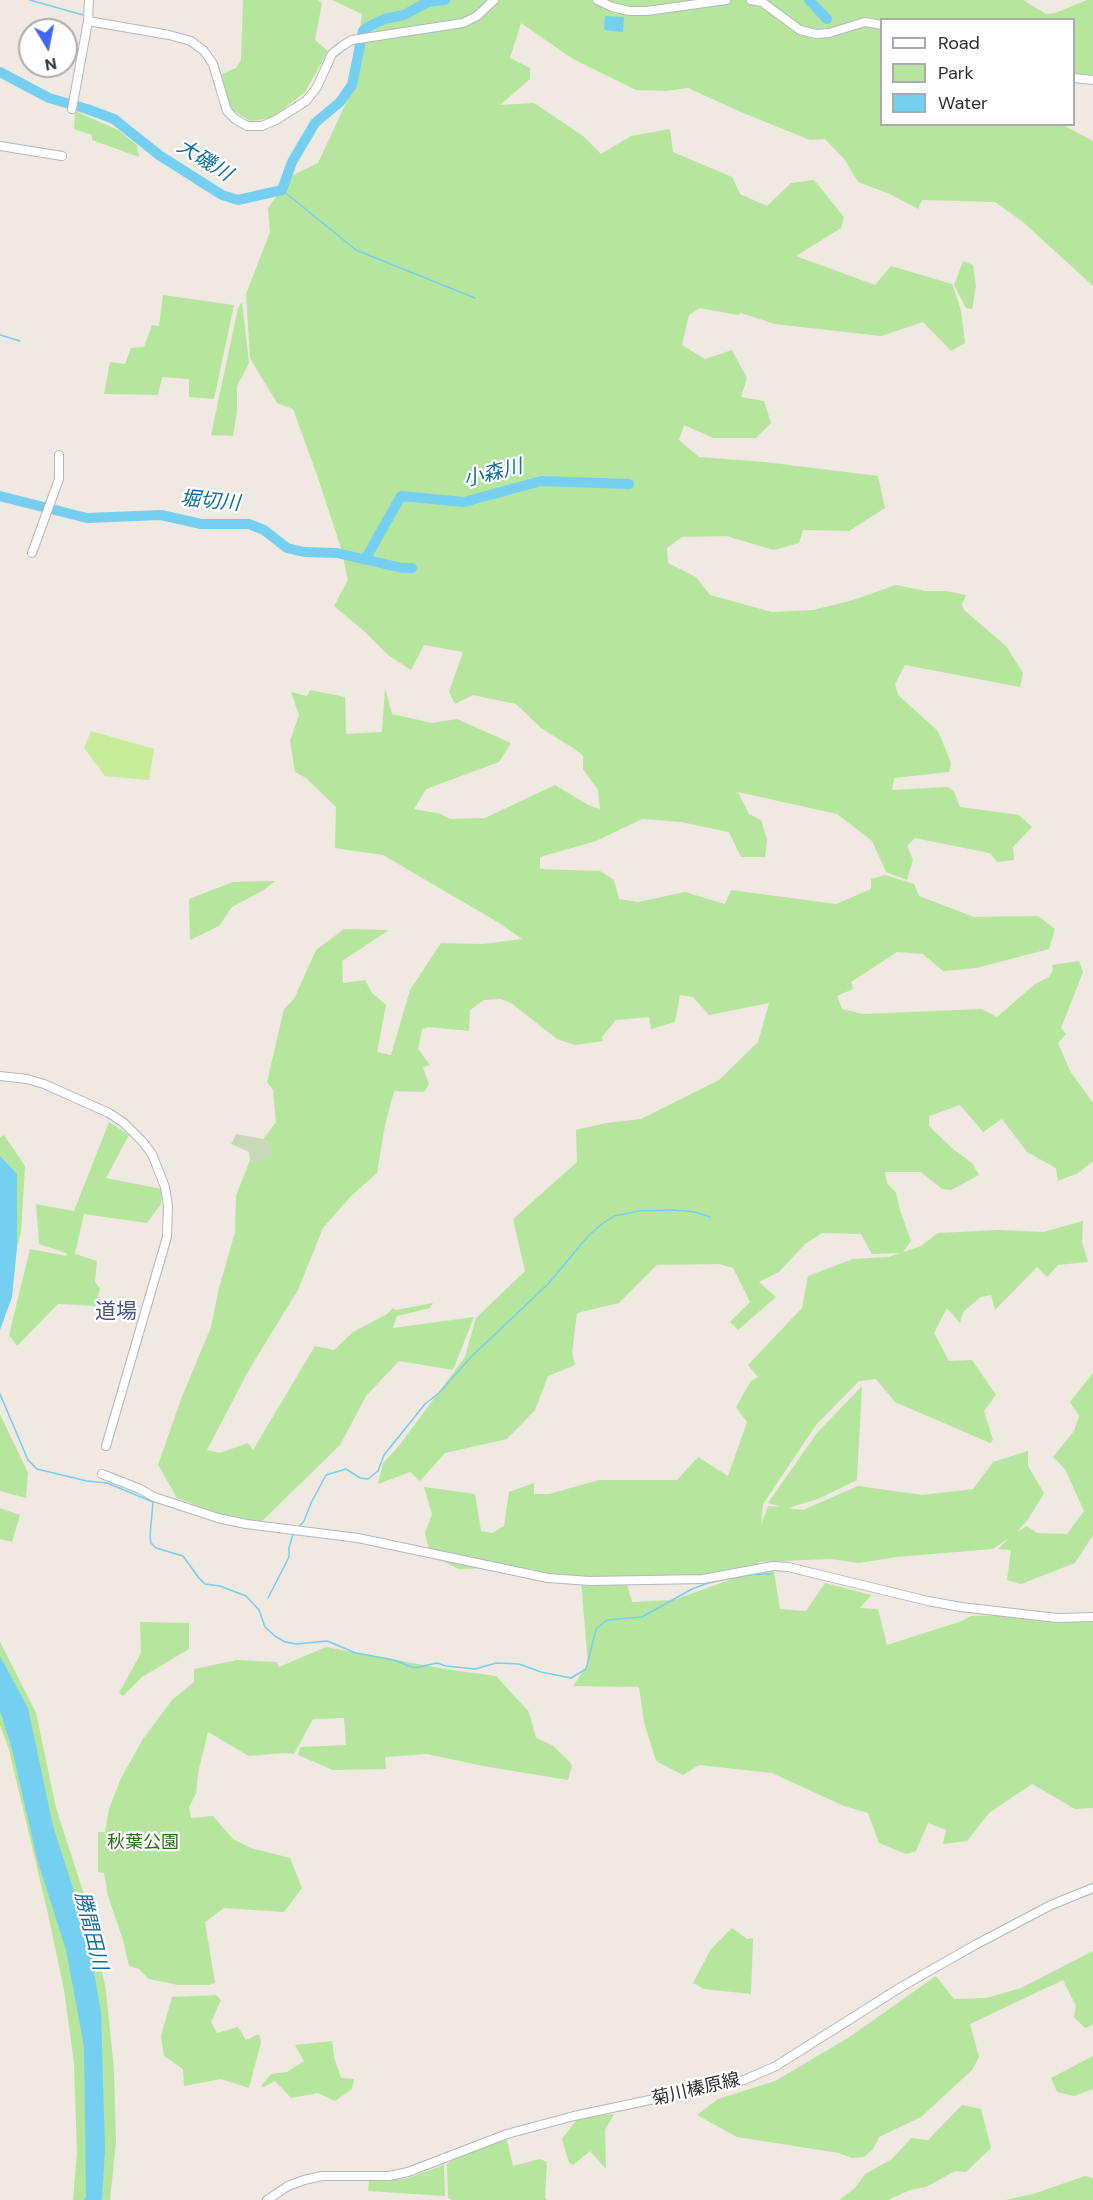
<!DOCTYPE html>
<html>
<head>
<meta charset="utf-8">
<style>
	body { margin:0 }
	#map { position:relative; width:1093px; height:2200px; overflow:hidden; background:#efe9e1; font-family:"DM Sans",sans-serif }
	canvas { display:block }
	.legend { position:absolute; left:880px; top:18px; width:195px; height:108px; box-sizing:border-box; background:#fff; border:2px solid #ababab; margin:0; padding:8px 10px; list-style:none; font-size:18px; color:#2e2e2e }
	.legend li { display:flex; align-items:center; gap:12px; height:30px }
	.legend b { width:30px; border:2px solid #ababab }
	.north { position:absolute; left:18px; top:18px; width:60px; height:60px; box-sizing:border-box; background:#fff; border:2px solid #ababab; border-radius:50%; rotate:170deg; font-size:16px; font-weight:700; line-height:24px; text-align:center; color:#2e2e2e }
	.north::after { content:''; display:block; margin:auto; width:21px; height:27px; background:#4264fb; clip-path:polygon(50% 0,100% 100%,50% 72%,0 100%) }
</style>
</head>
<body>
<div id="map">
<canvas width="1093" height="2200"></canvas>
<ul class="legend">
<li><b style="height:8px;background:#fff"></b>Road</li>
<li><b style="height:16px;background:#b6e59e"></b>Park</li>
<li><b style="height:16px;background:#75cff0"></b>Water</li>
</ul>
<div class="north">N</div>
</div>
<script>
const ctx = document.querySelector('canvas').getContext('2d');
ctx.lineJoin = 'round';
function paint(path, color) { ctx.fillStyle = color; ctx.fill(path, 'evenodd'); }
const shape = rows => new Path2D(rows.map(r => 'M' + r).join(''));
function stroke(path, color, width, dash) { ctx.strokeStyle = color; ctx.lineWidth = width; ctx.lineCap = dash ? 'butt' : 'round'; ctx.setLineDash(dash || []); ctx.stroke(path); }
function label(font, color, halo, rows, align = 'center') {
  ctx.font = font + ' "DM Sans","Noto Sans JP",sans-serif'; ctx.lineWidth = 4.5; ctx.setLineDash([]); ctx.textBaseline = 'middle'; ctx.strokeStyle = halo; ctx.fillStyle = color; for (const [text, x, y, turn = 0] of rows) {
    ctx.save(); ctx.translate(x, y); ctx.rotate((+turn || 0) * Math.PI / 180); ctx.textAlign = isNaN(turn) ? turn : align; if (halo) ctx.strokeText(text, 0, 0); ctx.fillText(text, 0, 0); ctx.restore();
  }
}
const green = shape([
	[243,0,318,0,322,3,315,40,328,51,305,92,272,118,250,121,232,110,223,83,222,74,236,68,241,60],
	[332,0,1023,0,1046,14,1055,13,1087,0,1093,0,1093,75,1074,74,1074,20,882,20,882,124,1063,125,1093,141,1093,286,1023,222,995,202,922,200,918,209,890,194,858,182,845,160,825,139,810,140,741,112,688,88,666,91,636,90,573,59,521,23,510,58,530,68,530,79,500,105,534,103,583,136,601,154,631,136,670,129,673,152,732,177,740,194,767,206,791,183,814,180,844,217,841,228,796,256,875,285,891,266,952,284,961,310,965,343,951,351,923,322,881,336,775,324,741,313,738,315,700,308,689,315,682,345,705,359,732,350,747,378,741,397,764,401,771,423,756,438,713,438,684,425,679,440,699,457,765,462,878,476,885,508,849,531,803,530,799,543,774,550,726,536,682,537,667,548,668,563,696,577,710,595,772,612,813,610,853,600,896,585,925,591,946,591,966,595,962,604,964,610,1006,646,1023,673,1020,687,905,665,895,684,898,695,938,731,951,763,949,772,894,778,892,790,947,787,954,791,960,807,1019,815,1032,827,1013,847,1014,860,997,862,991,854,985,852,915,838,907,846,913,860,907,880,886,872,872,841,837,814,738,792,749,814,761,820,767,840,765,857,741,857,729,832,681,822,642,819,596,841,540,857,540,869,600,871,614,880,619,899,638,902,685,892,725,904,731,890,836,904,871,889,871,879,885,875,914,884,919,896,974,917,1038,916,1055,929,1049,949,976,968,943,971,923,954,897,952,851,982,853,989,837,996,842,1009,863,1014,982,1009,997,1017,1035,984,1049,977,1053,970,1052,965,1079,961,1083,972,1061,1028,1066,1034,1058,1043,1070,1071,1093,1103,1093,1161,1078,1173,1058,1181,1056,1168,1027,1152,1002,1119,983,1132,960,1105,929,1116,929,1126,953,1149,972,1163,979,1175,951,1190,942,1189,921,1172,885,1172,887,1183,896,1193,900,1210,911,1241,903,1252,921,1246,938,1233,999,1230,1043,1232,1083,1221,1082,1242,1088,1262,1058,1265,1047,1277,1037,1267,995,1310,991,1295,981,1297,963,1312,960,1323,947,1308,934,1333,949,1361,972,1360,996,1395,984,1411,993,1440,990,1443,895,1402,876,1379,859,1381,816,1425,763,1504,761,1525,768,1506,781,1507,768,1503,817,1433,862,1386,857,1480,818,1499,788,1508,803,1510,858,1486,922,1495,973,1489,993,1462,1028,1451,1028,1466,1044,1493,1029,1518,1017,1532,1027,1526,1037,1533,1067,1534,1084,1511,1065,1469,1053,1457,1074,1431,1079,1416,1070,1402,1093,1373,1093,1535,1075,1563,1021,1584,1007,1580,1011,1550,998,1549,1009,1538,993,1549,896,1557,859,1563,830,1559,758,1562,756,1571,773,1566,780,1609,806,1611,825,1583,871,1595,860,1608,878,1609,887,1645,962,1621,971,1616,1093,1613,1093,1808,1075,1809,1032,1784,989,1813,967,1841,943,1844,946,1830,928,1823,916,1851,906,1854,879,1843,868,1813,844,1806,772,1773,699,1765,683,1775,656,1761,644,1722,639,1687,573,1686,588,1664,581,1581,563,1580,522,1568,458,1569,430,1554,425,1533,432,1514,424,1487,475,1494,481,1531,492,1533,504,1526,509,1492,534,1483,534,1494,549,1494,599,1480,677,1480,698,1457,728,1476,747,1422,736,1407,751,1381,758,1377,748,1365,802,1308,808,1276,853,1259,888,1257,900,1253,872,1254,861,1234,822,1233,805,1244,779,1272,759,1282,776,1297,738,1330,730,1322,750,1302,733,1268,719,1264,657,1265,619,1303,577,1313,572,1353,575,1365,548,1376,535,1410,507,1439,445,1453,420,1481,410,1472,378,1484,383,1463,398,1447,465,1357,476,1318,525,1271,513,1219,577,1162,576,1130,606,1123,641,1119,719,1080,758,1042,769,1003,709,1015,693,997,680,995,675,1022,651,1029,649,1017,616,1020,602,1037,603,1041,575,1045,557,1039,511,1003,501,999,484,1000,470,1010,469,1031,428,1027,422,1029,418,1049,430,1065,423,1067,429,1084,424,1092,394,1091,385,1125,377,1173,351,1196,323,1228,298,1290,250,1368,207,1450,220,1453,248,1443,253,1450,315,1346,334,1350,353,1332,387,1314,393,1308,396,1310,433,1303,430,1308,397,1316,393,1328,474,1317,453,1370,399,1361,366,1396,340,1445,260,1523,219,1514,177,1498,158,1465,181,1399,211,1327,219,1288,235,1232,236,1196,250,1160,257,1162,271,1145,263,1139,276,1122,273,1090,267,1082,284,1009,294,999,316,950,344,929,389,930,342,961,343,983,365,980,372,993,386,1005,377,1052,391,1055,410,990,441,943,483,944,522,939,499,923,383,855,335,848,336,807,306,778,295,772,290,741,299,715,291,692,307,696,310,690,345,697,346,734,382,732,385,688,392,714,432,723,457,719,511,743,499,762,426,789,414,809,441,814,450,819,485,818,555,785,588,805,600,809,598,790,583,769,583,756,576,750,541,728,516,704,473,695,455,704,449,692,463,652,424,645,411,670,388,655,365,632,334,606,348,580,341,548,317,475,293,409,277,403,250,358,246,294,270,232,268,208,291,176,318,163,352,90,362,14],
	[732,1579,674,1600,632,1602,626,1581],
	[75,111,118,130,137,145,139,157,92,140,92,135,74,129],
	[963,261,973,265,976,286,972,309,966,308,954,285],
	[163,295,234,305,214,399,189,397,189,379,162,377,158,395,104,394,110,362,125,364,131,348,144,347,152,325,159,326],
	[242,302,249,363,237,386,237,412,233,436,211,435,238,308],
	[275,881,264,890,232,907,219,926,190,940,189,899,233,882],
	[109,1122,129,1135,106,1178,162,1189,161,1204,147,1223,84,1214,75,1254,97,1261,95,1282,100,1289,95,1306,58,1304,17,1346,9,1335,30,1249,67,1256,66,1253,39,1244,36,1204,74,1211],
	[4,1135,25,1166,21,1232,0,1313,0,1138],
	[0,1414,28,1473,26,1498,0,1491],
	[0,1508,20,1515,12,1542,0,1539],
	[140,1622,189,1623,189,1649,142,1677,123,1696,119,1693,141,1653],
	[0,1642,36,1713,56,1808,92,1919,106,1991,114,2070,116,2142,110,2200,73,2200,77,2153,74,2063,64,1990,48,1914,9,1750,0,1725],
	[326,1647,445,1669,496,1676,529,1712,536,1738,552,1745,570,1762,572,1766,568,1780,483,1766,427,1754,385,1757,386,1769,333,1770,298,1755,300,1747,346,1745,344,1718,313,1719,294,1754,283,1753,249,1756,208,1732,198,1773,196,1794,189,1807,191,1818,213,1816,233,1839,251,1848,290,1858,302,1888,284,1912,224,1908,205,1922,215,1983,209,1985,178,1985,149,1979,139,1969,129,1966,123,1940,108,1896,104,1873,98,1872,98,1832,105,1832,109,1809,121,1778,143,1739,172,1700,194,1682,194,1669,237,1660,277,1662,279,1667],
	[732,1928,747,1939,753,1938,751,1994,704,1989,693,1983,711,1949],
	[1093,1951,1093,2025,1085,2028,1074,2017,1076,2006,1063,1980,970,2024,979,2057,972,2070,921,2117,879,2137,873,2149,864,2157,852,2158,839,2153,737,2137,697,2115,718,2099,775,2081,848,2038,936,1976,954,1999,986,1998,1021,1988],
	[216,1995,221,2000,211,2022,217,2033,238,2027,246,2040,259,2034,261,2042,249,2088,221,2079,184,2086,183,2069,164,2056,161,2036,172,1997],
	[332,2041,334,2057,341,2078,354,2079,352,2089,335,2101,318,2093,291,2098,275,2081,264,2087,261,2086,271,2074,287,2072,304,2061,295,2045],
	[1093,2056,1093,2089,1074,2096,1057,2092,1051,2078],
	[962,2105,981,2109,991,2148,966,2172,955,2171,926,2187,910,2190,888,2200,839,2200,855,2188,865,2174,892,2159,911,2138,928,2140],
	[614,2114,605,2130,606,2169,590,2151,573,2165,569,2163,562,2139,578,2118],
	[507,2140,513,2166,540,2159,547,2162,545,2198,547,2200,452,2200,448,2198,447,2164,465,2152],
	[444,2165,445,2196,368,2191,369,2181,405,2179],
	[1085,2176,1093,2178,1093,2200,1006,2200,1036,2193]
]);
const cemetery = shape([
	[236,1134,263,1139,271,1145,270,1158,257,1162,250,1160,249,1152,231,1144]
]);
const pitch = shape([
	[91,731,154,749,149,780,105,776,84,748]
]);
const water = shape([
	[605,16,624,17,623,32,604,30],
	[0,1156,17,1174,17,1248,12,1297,0,1330],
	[0,1656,28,1708,53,1826,87,1932,101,2012,105,2149,102,2200,84,2200,86,2196,84,2046,66,1950,37,1859,12,1749,0,1711]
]);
const stream = shape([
	[30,0,83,15],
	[282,190,356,250,475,298],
	[0,335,20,341],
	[0,1394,28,1460,37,1469,87,1481,107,1483,153,1502,150,1536,151,1543,156,1548,183,1556,199,1578,205,1584,220,1586,246,1596,259,1610,265,1627,275,1636,285,1642,297,1644,327,1641,356,1653,394,1660,414,1668,437,1663,446,1666,475,1669,496,1663,519,1664,541,1672,571,1678,586,1669,596,1629,607,1620,642,1617,692,1589,708,1583,740,1576],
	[298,1528,304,1521,311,1503,326,1475,346,1469,360,1478,368,1479,378,1471,384,1455,425,1404,439,1393,471,1357,548,1284,589,1235,602,1224,614,1216,639,1211,673,1210,695,1212,710,1217],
	[744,1575,771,1574],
	[268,1598,289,1557,289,1548,293,1534]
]);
const river = shape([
	[809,0,827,19],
	[0,72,49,98,87,109,114,119,159,155,222,195,238,200,282,190,292,162,315,123,340,102,352,85,363,31,368,27,384,19,404,15,428,2,445,0],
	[0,496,87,518,161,515,201,524,249,524,264,530,287,548,304,552,337,553,402,568,412,568],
	[366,558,401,496,464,502,541,481,629,484]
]);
const tertiary = shape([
	[597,0,612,7,629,11,647,11,726,0],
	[751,0,762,2,800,30,816,34,829,33,865,22,882,25],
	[88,21,169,35,191,41,204,51,213,64,227,111,235,119,247,126,262,126,276,120,306,101,317,87,332,54,342,46,352,40,463,23,477,16,494,0],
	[1074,78,1093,80],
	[72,109,88,21,89,0],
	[0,146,62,156],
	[32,553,59,479,59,455],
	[0,1076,27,1079,44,1084,109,1113,124,1123,142,1141,152,1154,165,1187,168,1206,167,1237,106,1446],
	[102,1474,140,1489,154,1497,218,1518,246,1524,358,1538,548,1578,590,1581,703,1579,773,1566,788,1567,928,1601,961,1607,1057,1618,1093,1617]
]);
const secondary = shape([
	[267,2200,288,2186,304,2180,322,2176,389,2176,408,2172,507,2134,574,2116,744,2080,776,2066,901,1987,975,1945,1051,1905,1093,1888]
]);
const parkNames = [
	["秋葉公園",143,1843]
];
const streetNames = [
	["菊川榛原線",696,2090,-13]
];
const waterNames = [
	["大磯川",204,161,32],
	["小森川",493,474,-14],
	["堀切川",210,502,5],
	["勝間田川",90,1931,76]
];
const quarterNames = [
	["道場",116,1312]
];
paint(green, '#b6e59e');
paint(cemetery, '#c8d9b8');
paint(pitch, '#c9ec9a');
paint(water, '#75cff0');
stroke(stream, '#75cff0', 1.5);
stroke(river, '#75cff0', 10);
stroke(tertiary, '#b4b7c1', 10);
stroke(secondary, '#b4b7c1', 10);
stroke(tertiary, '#fff', 8);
stroke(secondary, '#fff', 8);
label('18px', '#2c6e1b', '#fff', parkNames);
label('18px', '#2e2e2e', '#fff', streetNames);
label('italic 20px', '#0d6fa3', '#fff', waterNames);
label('21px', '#4d5680', '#fff', quarterNames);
</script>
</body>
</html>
